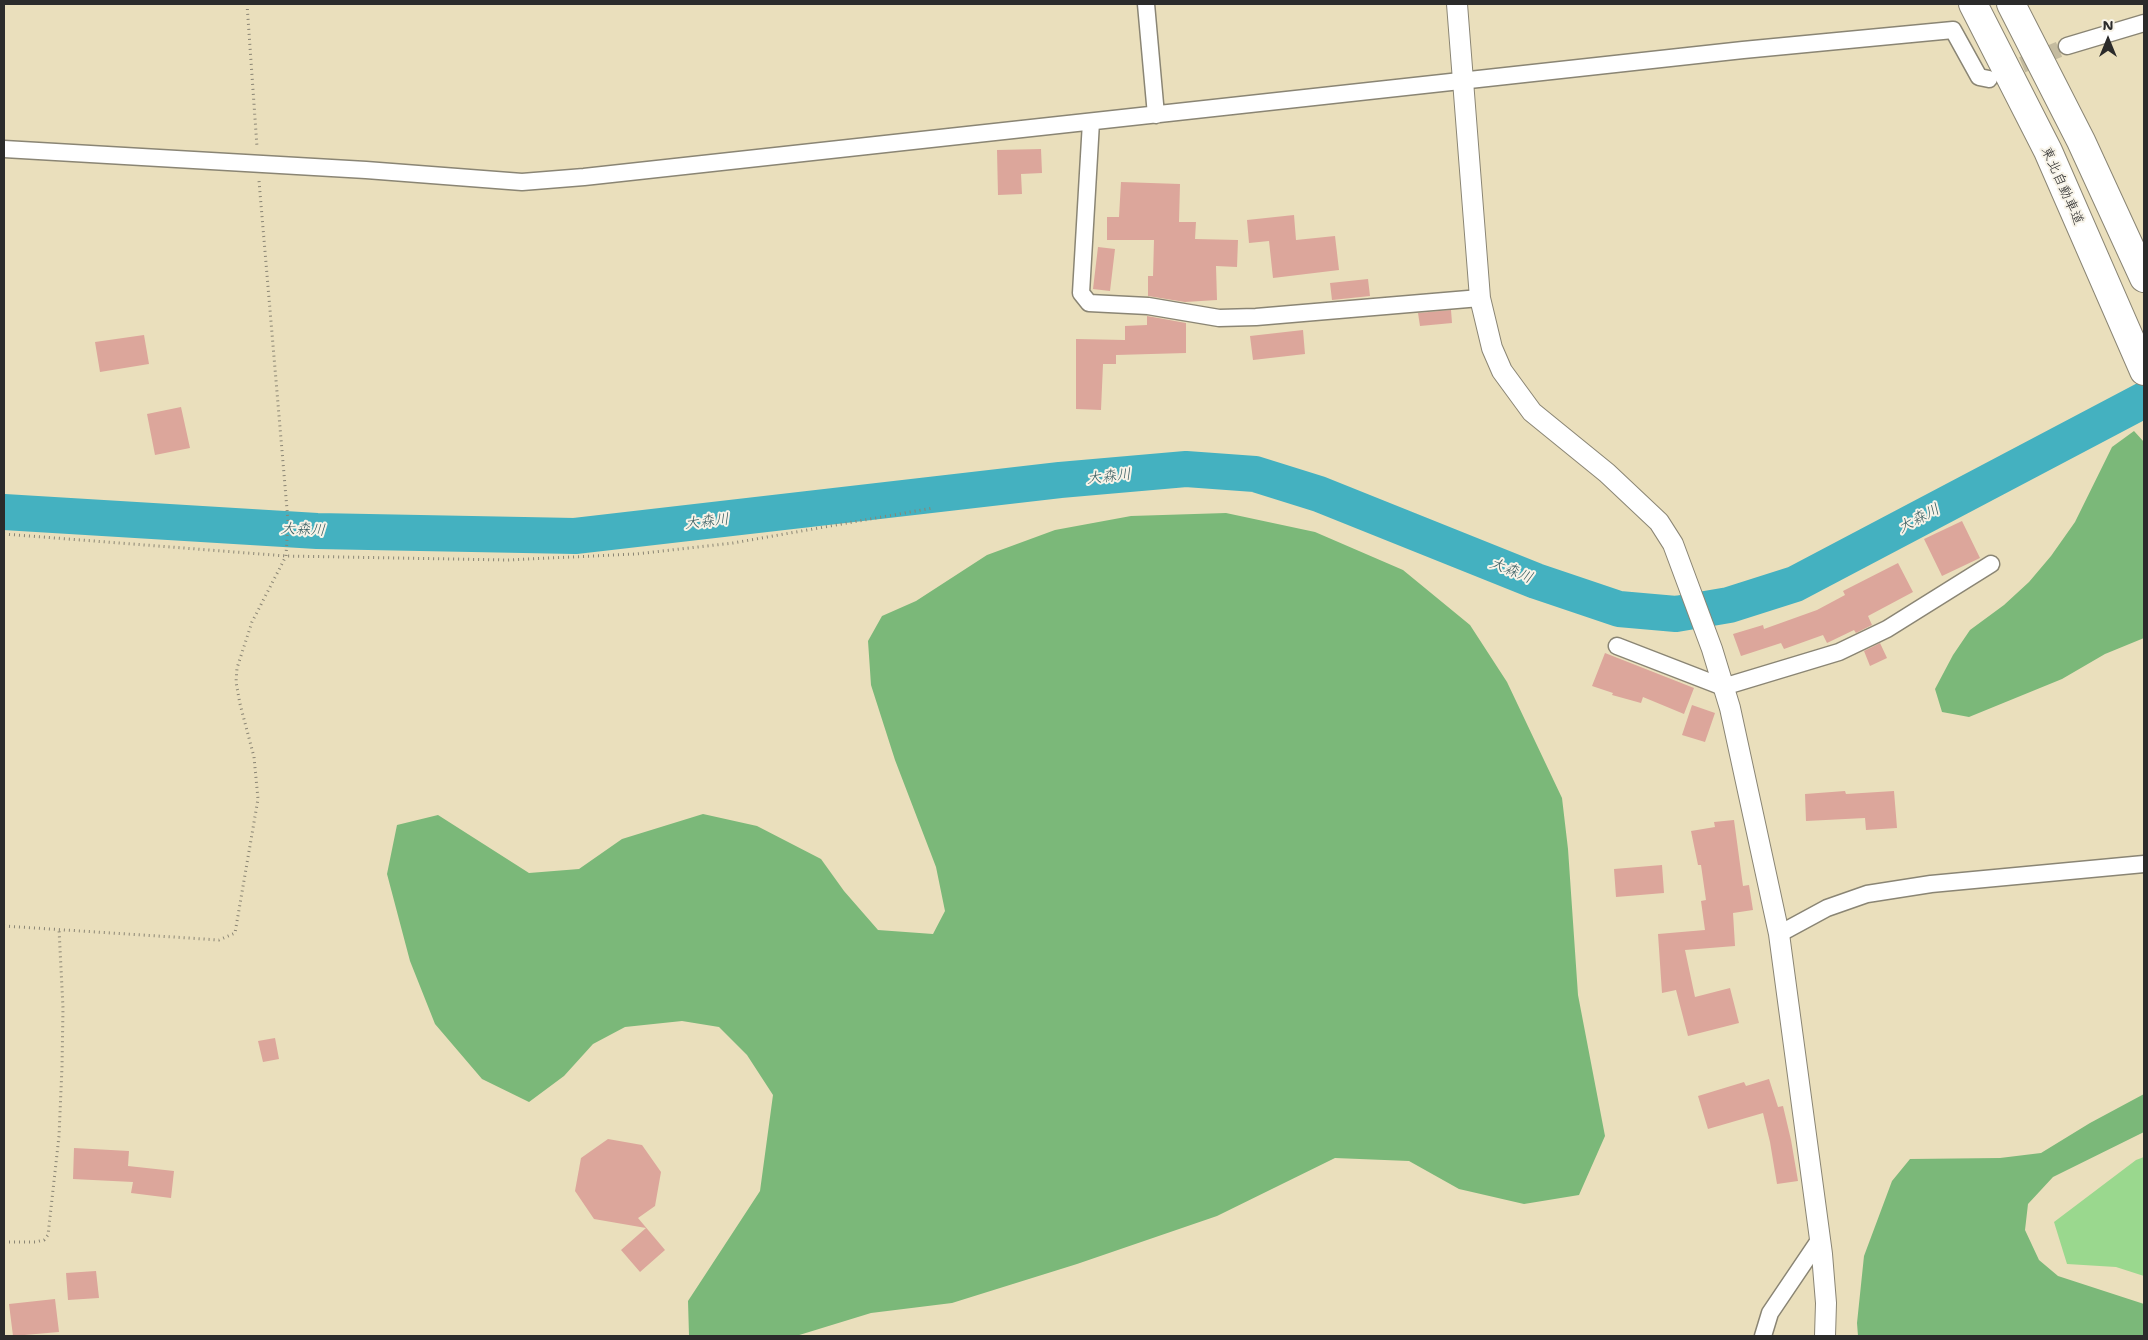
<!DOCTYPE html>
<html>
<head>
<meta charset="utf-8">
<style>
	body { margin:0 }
	#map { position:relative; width:2148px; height:1340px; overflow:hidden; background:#eadfbc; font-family:"Shantell Sans",sans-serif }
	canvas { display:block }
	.frame { position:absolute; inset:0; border:5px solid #2b2b2b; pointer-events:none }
	.north { position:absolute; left:2083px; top:15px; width:50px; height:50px; -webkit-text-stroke:4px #f7f3e8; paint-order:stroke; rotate:0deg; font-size:14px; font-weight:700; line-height:20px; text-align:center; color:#2b2b2b }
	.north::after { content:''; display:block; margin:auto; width:18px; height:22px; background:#2b2b2b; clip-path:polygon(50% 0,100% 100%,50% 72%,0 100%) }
</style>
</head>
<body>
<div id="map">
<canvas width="2148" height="1340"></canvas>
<div class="frame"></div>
<div class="north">N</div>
</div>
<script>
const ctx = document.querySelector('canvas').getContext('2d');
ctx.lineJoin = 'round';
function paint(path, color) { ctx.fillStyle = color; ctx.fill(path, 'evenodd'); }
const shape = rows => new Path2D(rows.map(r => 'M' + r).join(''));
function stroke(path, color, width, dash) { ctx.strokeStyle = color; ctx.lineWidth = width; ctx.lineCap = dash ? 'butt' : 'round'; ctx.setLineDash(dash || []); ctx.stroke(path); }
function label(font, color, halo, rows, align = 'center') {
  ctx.font = font + ' "Shantell Sans","Klee One",sans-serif'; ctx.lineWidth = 4; ctx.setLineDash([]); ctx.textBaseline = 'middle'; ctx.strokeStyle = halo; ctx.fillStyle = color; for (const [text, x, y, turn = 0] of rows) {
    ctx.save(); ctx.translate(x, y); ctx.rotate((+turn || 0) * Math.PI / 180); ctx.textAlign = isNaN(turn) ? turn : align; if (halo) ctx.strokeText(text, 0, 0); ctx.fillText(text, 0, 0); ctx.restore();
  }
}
const green = shape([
	[2144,1157,2144,1276,2116,1267,2067,1264,2054,1222,2136,1160]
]);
const forest = shape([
	[2134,431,2144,442,2144,638,2105,654,2062,679,1969,717,1942,712,1935,689,1953,655,1970,630,2004,605,2029,582,2051,556,2075,522,2112,447],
	[1226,513,1315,532,1403,570,1470,625,1507,682,1562,798,1568,849,1578,995,1605,1136,1579,1195,1524,1204,1459,1189,1409,1161,1335,1158,1217,1216,1077,1264,952,1303,871,1313,796,1336,689,1335,688,1301,760,1191,773,1095,747,1055,719,1027,682,1021,625,1027,593,1044,564,1076,529,1102,482,1079,435,1024,410,961,387,874,397,825,438,815,529,873,579,869,622,839,703,814,757,826,821,859,844,891,878,930,933,934,945,911,936,867,895,760,871,685,868,641,882,616,916,601,987,555,1055,530,1131,516],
	[2144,1094,2144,1132,2053,1177,2028,1204,2025,1230,2039,1260,2058,1276,2144,1304,2144,1336,1858,1336,1857,1323,1864,1256,1892,1181,1910,1159,2000,1158,2041,1153,2090,1123]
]);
const river = shape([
	[4,512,317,531,575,536,1060,480,1186,469,1255,474,1319,494,1536,581,1619,609,1676,614,1729,605,1795,584,2144,400]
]);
const building = shape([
	[1041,149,1042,173,1021,174,1022,194,998,195,997,150],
	[1121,182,1180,184,1179,222,1196,222,1195,239,1238,240,1237,267,1216,266,1217,300,1185,302,1148,296,1148,276,1153,276,1154,240,1107,240,1107,217,1119,217],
	[1294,215,1296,240,1335,236,1339,270,1273,278,1269,241,1249,243,1247,220],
	[1098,247,1115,249,1110,291,1093,289],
	[1368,279,1370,296,1332,300,1330,283],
	[1451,310,1452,323,1420,326,1418,313],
	[1147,316,1186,323,1186,353,1116,355,1116,364,1103,364,1101,410,1076,409,1076,339,1125,340,1125,326,1147,325],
	[1303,330,1305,354,1253,360,1250,336],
	[144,335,149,364,100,372,95,342],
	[181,407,190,448,155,455,147,414],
	[1962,521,1980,558,1942,576,1924,539],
	[1898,563,1913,592,1868,616,1872,625,1856,633,1854,630,1827,643,1823,635,1784,649,1781,643,1741,656,1733,634,1763,625,1764,629,1817,610,1845,595,1843,591],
	[1880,643,1887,658,1870,666,1864,651],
	[1605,653,1694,688,1684,714,1643,697,1641,703,1612,695,1613,693,1592,686],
	[1692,705,1715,713,1705,742,1682,735],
	[1845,791,1846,794,1894,791,1897,828,1866,830,1865,818,1806,821,1805,794],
	[1734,820,1743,886,1749,885,1753,910,1733,913,1735,946,1685,950,1695,997,1730,988,1739,1023,1688,1036,1676,990,1662,993,1658,934,1705,930,1701,901,1706,900,1701,865,1698,865,1691,831,1715,827,1714,822],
	[1662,865,1664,893,1616,897,1614,869],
	[275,1038,279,1059,263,1062,258,1041],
	[1769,1079,1778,1107,1783,1106,1791,1140,1798,1181,1777,1184,1770,1142,1763,1113,1708,1129,1698,1096,1744,1082,1746,1086],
	[608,1139,642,1145,661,1172,655,1206,638,1218,665,1250,640,1272,621,1250,646,1228,594,1219,575,1191,581,1158],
	[74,1148,129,1151,128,1166,174,1171,171,1198,131,1193,133,1182,73,1179],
	[96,1271,99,1298,68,1300,66,1273],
	[55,1299,59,1332,13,1336,9,1304]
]);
const minorTunnel = shape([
	[2000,74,2067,46]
]);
const path = shape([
	[247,4,257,147],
	[4,534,286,556,507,560,636,554,733,543,933,508],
	[4,926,219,940,235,933,258,799,254,757,240,704,236,682,237,668,252,622,286,556,288,521,259,181],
	[4,1242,35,1242,44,1240,48,1235,59,1136,62,1067,63,1008,59,929]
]);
const minor = shape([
	[1146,4,1156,115],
	[2067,46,2144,23],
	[1091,122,1081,293,1089,303,1148,306,1219,318,1256,317,1480,298],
	[4,149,366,170,522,182,584,177,1743,50,1953,30,1979,77,1989,79],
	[1617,646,1723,687,1839,652,1887,629,1991,564],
	[1779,934,1827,908,1867,894,1931,884,2144,864],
	[1763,1336,1770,1313,1820,1239]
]);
const tertiary = shape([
	[1457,4,1480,298,1492,348,1502,371,1532,412,1607,473,1659,522,1673,544,1712,649,1730,708,1779,934,1822,1254,1826,1303,1825,1336]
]);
const motorway = shape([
	[1973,4,2048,151,2144,371],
	[2011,4,2081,141,2144,278]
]);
const streetNames = [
	["東北自動車道",2062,186,66]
];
const waterNames = [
	["大森川",1109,477,-6],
	["大森川",1919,519,-28],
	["大森川",707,522,-6],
	["大森川",303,530,3],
	["大森川",1511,571,22]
];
paint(green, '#9ad88e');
paint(forest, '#7bb879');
stroke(river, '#44b1c0', 36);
paint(building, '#dca69b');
stroke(minorTunnel, '#c4bb9f', 16, [16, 8]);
stroke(minor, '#8a8574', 19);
stroke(tertiary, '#8a8574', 22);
stroke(motorway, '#8a8574', 30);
stroke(path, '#8a8574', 3, [1, 4]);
stroke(minor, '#fff', 16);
stroke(tertiary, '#fff', 20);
stroke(motorway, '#fff', 28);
label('14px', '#2b2b2b', '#f7f3e8', streetNames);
label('italic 15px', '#345a5f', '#f7f3e8', waterNames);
</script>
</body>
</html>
